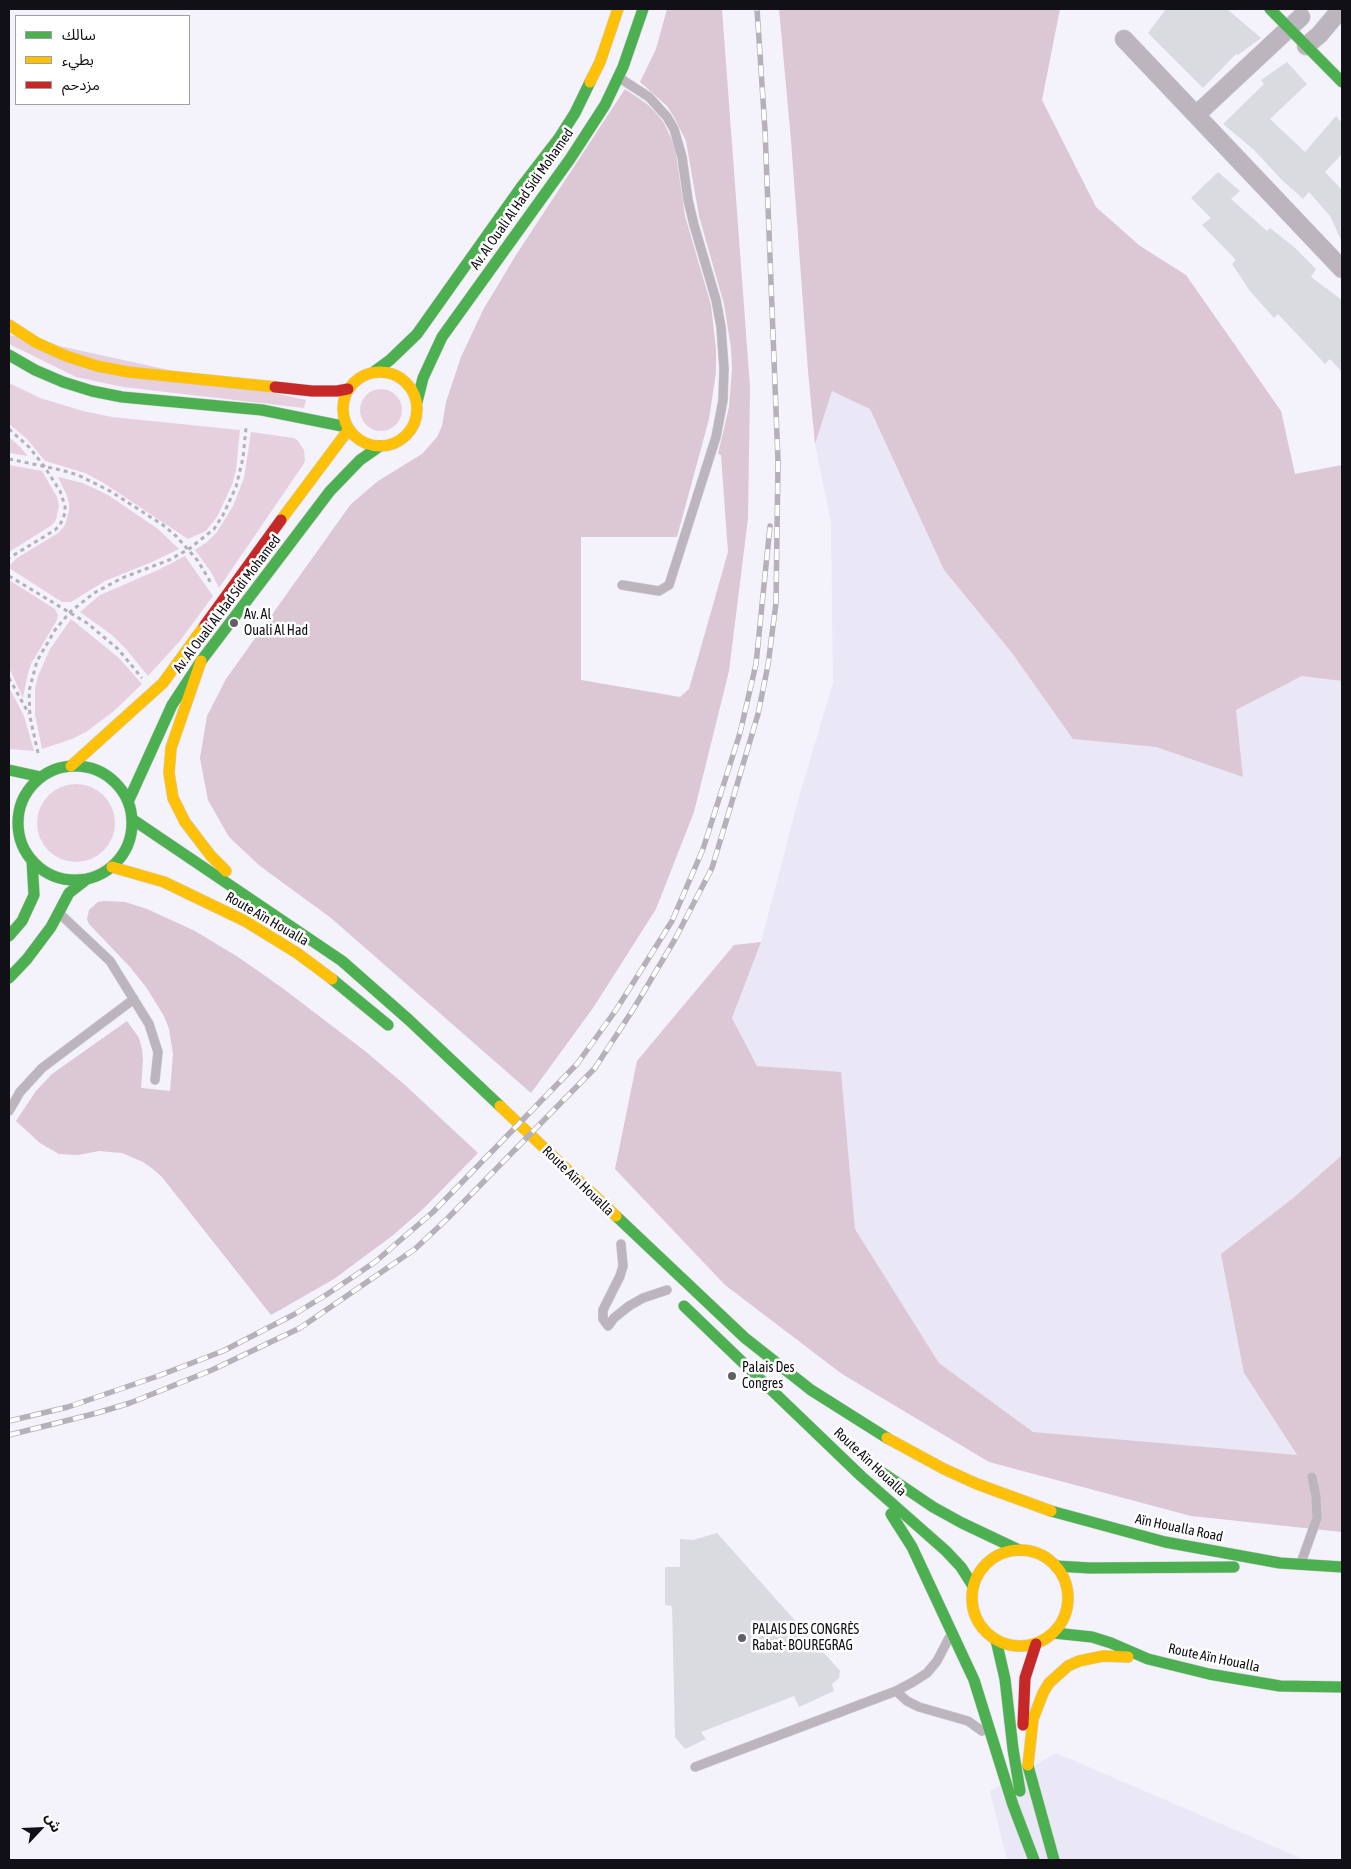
<!DOCTYPE html>
<html>
<head>
<meta charset="utf-8">
<style>
	body { margin:0 }
	#map { position:relative; width:1351px; height:1869px; overflow:hidden; background:#f4f2fa; font-family:"Asap Condensed","Noto Sans Arabic",sans-serif }
	canvas { display:block }
	.frame { position:absolute; inset:0; border:10px solid #121017; pointer-events:none }
	.legend { position:absolute; left:15px; top:15px; width:175px; height:90px; box-sizing:border-box; background:#fff; border:1px solid #a09fa2; margin:0; padding:6px 9px; list-style:none; font-size:15px; color:#121017 }
	.legend li { display:flex; align-items:center; gap:10px; height:25px }
	.legend b { width:25px; border:1px solid #a09fa2 }
	.north { position:absolute; left:15px; top:1804px; width:50px; height:50px; -webkit-text-stroke:4px #fff; paint-order:stroke; rotate:65deg; font-size:14px; font-weight:700; line-height:20px; text-align:center; color:#121017 }
	.north::after { content:''; display:block; margin:auto; width:18px; height:22px; background:#121017; clip-path:polygon(50% 0,100% 100%,50% 72%,0 100%) }
</style>
</head>
<body>
<div id="map">
<canvas width="1351" height="1869"></canvas>
<div class="frame"></div>
<ul class="legend">
<li><b style="height:6px;background:#4caf50"></b>سالك</li>
<li><b style="height:6px;background:#ffc107"></b>بطيء</li>
<li><b style="height:6px;background:#c62828"></b>مزدحم</li>
</ul>
<div class="north">ش</div>
</div>
<script>
const ctx = document.querySelector('canvas').getContext('2d');
ctx.lineJoin = 'round';
function paint(path, color) { ctx.fillStyle = color; ctx.fill(path, 'evenodd'); }
const shape = rows => new Path2D(rows.map(r => 'M' + r).join(''));
function stroke(path, color, width, dash) { ctx.strokeStyle = color; ctx.lineWidth = width; ctx.lineCap = dash ? 'butt' : 'round'; ctx.setLineDash(dash || []); ctx.stroke(path); }
function label(font, color, halo, rows, align = 'center') {
  ctx.font = font + ' "Asap Condensed",sans-serif'; ctx.lineWidth = 5; ctx.setLineDash([]); ctx.textBaseline = 'middle'; ctx.strokeStyle = halo; ctx.fillStyle = color; for (const [text, x, y, turn = 0] of rows) {
    ctx.save(); ctx.translate(x, y); ctx.rotate((+turn || 0) * Math.PI / 180); ctx.textAlign = isNaN(turn) ? turn : align; if (halo) ctx.strokeText(text, 0, 0); ctx.fillText(text, 0, 0); ctx.restore();
  }
}
const built = shape([
	[832,390,870,409,944,570,1012,653,1074,739,1156,747,1243,777,1236,710,1302,676,1342,681,1342,1155,1292,1199,1244,1373,1297,1456,1033,1432,939,1363,855,1229,841,1073,757,1066,732,1018,761,942,799,797,833,683,831,523,815,444],
	[1056,1753,1305,1860,1007,1860,990,1791]
]);
const green = shape([
	[9,335,306,400,304,408,123,387,76,377,9,344],
	[9,383,40,398,83,411,112,417,240,430,236,470,232,485,217,517,206,531,188,539,102,482,85,473,45,461,27,439,9,424],
	'360 410a21 21 0 1 1 42 0a21 21 0 1 1-42 0Z',
	[251,432,294,438,298,441,304,450,305,460,303,465,219,588,211,572,195,550,207,542,217,532,233,506,244,478],
	[9,437,20,447,28,456,9,453],
	[9,465,42,471,57,497,59,506,56,520,52,525,9,552],
	[58,477,83,483,108,495,158,529,179,549,152,562,105,581,71,602,62,602,9,568,9,566,17,558,58,533,65,525,69,511,69,504,67,496],
	[185,556,213,596,179,642,148,676,126,649,112,635,80,612,100,595,158,570],
	[9,580,55,609,58,615,57,620,31,664,28,673,23,698,9,668],
	[71,619,119,658,142,684,114,711,86,732,72,739,42,749,35,715,35,689,38,676,50,649],
	[9,687,24,716,34,751,9,749],
	'37 823a39 39 0 1 1 78 0a39 39 0 1 1-78 0Z'
]);
const forest = shape([
	[667,9,722,9,750,387,748,518,729,671,694,812,656,909,593,1008,531,1093,331,918,260,866,229,837,208,800,200,758,207,716,226,679,351,504,378,481,422,454,437,437,442,426,446,402,461,357,483,310,516,255,625,89,647,104,656,113,664,123,675,147,685,216,711,305,716,349,716,372,709,419,677,537,581,537,581,680,680,697,689,689,728,552,721,455,718,454,729,407,732,368,731,348,724,304,699,216,686,141,674,117,667,106,640,82,656,49],
	[779,9,1060,9,1042,100,1096,207,1140,246,1186,275,1281,411,1295,474,1342,465,1342,681,1302,676,1236,710,1243,777,1156,747,1073,739,1012,653,944,570,870,409,832,391,815,444,808,371,791,140],
	[104,901,125,902,147,909,195,931,238,957,281,987,365,1051,405,1085,478,1153,422,1210,392,1236,334,1279,271,1315,162,1177,153,1169,143,1162,122,1153,99,1151,78,1155,59,1154,40,1143,16,1121,36,1091,52,1074,127,1021,139,1038,142,1049,143,1060,141,1088,170,1091,173,1054,169,1029,164,1016,146,987,130,967,89,924,87,919,89,910,98,902],
	[761,942,732,1018,757,1066,841,1072,855,1229,939,1363,1033,1432,1297,1455,1244,1373,1221,1254,1292,1199,1342,1155,1342,1532,1191,1516,989,1462,842,1374,725,1285,615,1169,637,1061,734,945]
]);
const building = shape([
	[1166,9,1227,9,1261,38,1238,55,1236,54,1203,88,1148,33],
	[1287,62,1307,84,1270,119,1305,152,1336,116,1342,123,1342,154,1325,172,1342,190,1342,242,1330,216,1309,192,1303,199,1282,180,1254,150,1223,124,1264,84,1261,80],
	[1218,172,1240,191,1231,199,1267,231,1270,228,1294,247,1316,269,1311,277,1342,300,1342,372,1330,359,1325,364,1278,314,1274,318,1250,291,1232,264,1236,260,1202,225,1211,218,1191,198],
	[717,1533,840,1671,839,1678,832,1684,834,1691,799,1707,794,1696,701,1732,706,1739,685,1749,675,1737,672,1606,665,1605,665,1567,680,1567,680,1539,693,1540]
]);
const path = shape([
	[9,429,29,447,44,466,60,491,65,506,65,513,60,525,55,530,9,558],
	[9,459,61,470,78,475,110,491,163,525,176,536,198,561,211,583],
	[9,576,87,623,118,649,142,678],
	[9,678,29,714],
	[38,753,30,717,29,691,37,661,55,630,70,612,94,593,122,578,169,560,189,549,214,529,223,515,236,487,243,458,246,428]
]);
const lane = shape([
	[618,77,649,97,667,117,674,129,682,157,688,200,694,225,716,300,721,327,724,368,723,400,716,437,669,585,659,591,622,585],
	[60,914,110,961,149,1024,158,1052,155,1080],
	[9,1111,20,1092,42,1068,134,999],
	[621,1244,623,1266,620,1276,603,1310,603,1319,608,1326,614,1318,629,1306,643,1298,667,1290],
	[1302,1560,1317,1518,1316,1496,1312,1477],
	[896,1691,907,1701,919,1707,968,1721,982,1731],
	[695,1767,896,1691,913,1682,927,1673,937,1661,949,1638]
]);
const street = shape([
	[1124,39,1342,269],
	[1306,46,1319,35,1341,9],
	[1196,115,1301,17]
]);
const fast = shape([
	[1270,9,1342,82],
	[9,355,35,370,63,382,92,391,122,397,262,410,347,427],
	[375,371,390,360,417,334,522,186,559,138,575,113,590,82],
	[417,402,423,378,442,337,570,159,605,105,623,67,643,9],
	'18 823a57 57 0 1 1 114 0a57 57 0 1 1-114 0Z',
	[9,770,41,777],
	[128,802,172,705,201,661,330,491,360,460,380,446],
	[132,819,342,961,409,1020,500,1106],
	[9,936,22,921,34,895,32,860],
	[9,978,27,959,51,927,69,893,87,879],
	[332,979,388,1025],
	[616,1216,745,1338,811,1390,887,1438],
	[684,1306,861,1476,946,1551,961,1567,973,1586],
	[877,1469,933,1507,962,1523,1019,1550],
	[1051,1511,1165,1542,1280,1563,1342,1567],
	[891,1514,912,1547,974,1680,1013,1805,1034,1860],
	[1056,1566,1090,1568,1234,1567],
	[1054,1633,1092,1637,1111,1643,1148,1659,1209,1674,1280,1686,1342,1687],
	[996,1640,1005,1679,1013,1749,1020,1791],
	[1028,1766,1054,1860]
]);
const slow = shape([
	[590,82,600,62,618,9],
	[9,325,37,343,66,356,97,366,128,372,275,387],
	'343 409a37 37 0 1 1 74 0a37 37 0 1 1-74 0Z',
	[281,520,349,429],
	[201,661,171,748,169,773,173,798,185,822,211,856,226,871],
	[71,766,163,683,205,625],
	[112,867,164,882,245,921,297,953,332,979],
	[500,1106,616,1216],
	[887,1438,944,1469,977,1484,1051,1511],
	'972 1598a48 48 0 1 1 96 0a48 48 0 1 1-96 0Z',
	[1028,1765,1033,1719,1043,1693,1049,1683,1068,1666,1079,1661,1103,1656,1128,1657]
]);
const jam = shape([
	[275,387,312,391,337,391,348,389],
	[205,625,281,520],
	[1023,1725,1025,1678,1036,1644]
]);
const rail = shape([
	[9,1421,68,1407,158,1376,223,1351,293,1315,326,1295,375,1262,433,1212,577,1064,616,1010,672,921,703,849,740,733,756,664,770,526],
	[9,1435,97,1413,130,1403,212,1370,300,1328,415,1249,447,1219,595,1068,634,1008,674,941,712,868,728,815,758,714,768,665,776,603,778,461,765,130,757,9]
]);
const markers = [
	[234,623,5,"#615f66"],
	[732,1376,5,"#615f66"],
	[742,1638,5,"#615f66"]
];
const streetNames = [
	["Av. Al Ouali Al Had Sidi Mohamed",522,199,-55],
	["Av. Al Ouali Al Had Sidi Mohamed",227,604,-53],
	["Route Aïn Houalla",267,919,30],
	["Route Aïn Houalla",578,1181,44],
	["Route Aïn Houalla",870,1462,43],
	["Aïn Houalla Road",1179,1528,12],
	["Route Aïn Houalla",1214,1658,12]
];
const poiNames = [
	["Av. Al",244,615],
	["Ouali Al Had",244,631],
	["Palais Des",742,1368],
	["Congres",742,1384],
	["PALAIS DES CONGRÈS",752,1630],
	["Rabat- BOUREGRAG",752,1646]
];
paint(built, '#eae7f6');
paint(green, '#e7d0de');
paint(forest, '#dcc7d4');
paint(building, '#dadae1');
stroke(lane, '#d1cfd5', 10);
stroke(street, '#d1cfd5', 19);
stroke(fast, '#d1cfd5', 12);
stroke(slow, '#d1cfd5', 12);
stroke(jam, '#d1cfd5', 12);
stroke(path, '#b5b0b8', 3, [4, 4]);
stroke(lane, '#bdb5be', 9);
stroke(street, '#bdb5be', 18);
stroke(fast, '#4caf50', 11);
stroke(slow, '#ffc107', 11);
stroke(jam, '#c62828', 11);
stroke(rail, '#b6b1b9', 5.5);
stroke(rail, '#fff', 4, [11]);
for (const [x, y, r, color] of markers) { const dot = new Path2D(); dot.arc(x, y, r, 0, 2 * Math.PI); ctx.fillStyle = color; ctx.fill(dot); stroke(dot, '#fff', 2); }
label('14px', '#121017', '#fff', streetNames);
label('14px', '#121017', '#fff', poiNames, 'left');
</script>
</body>
</html>
